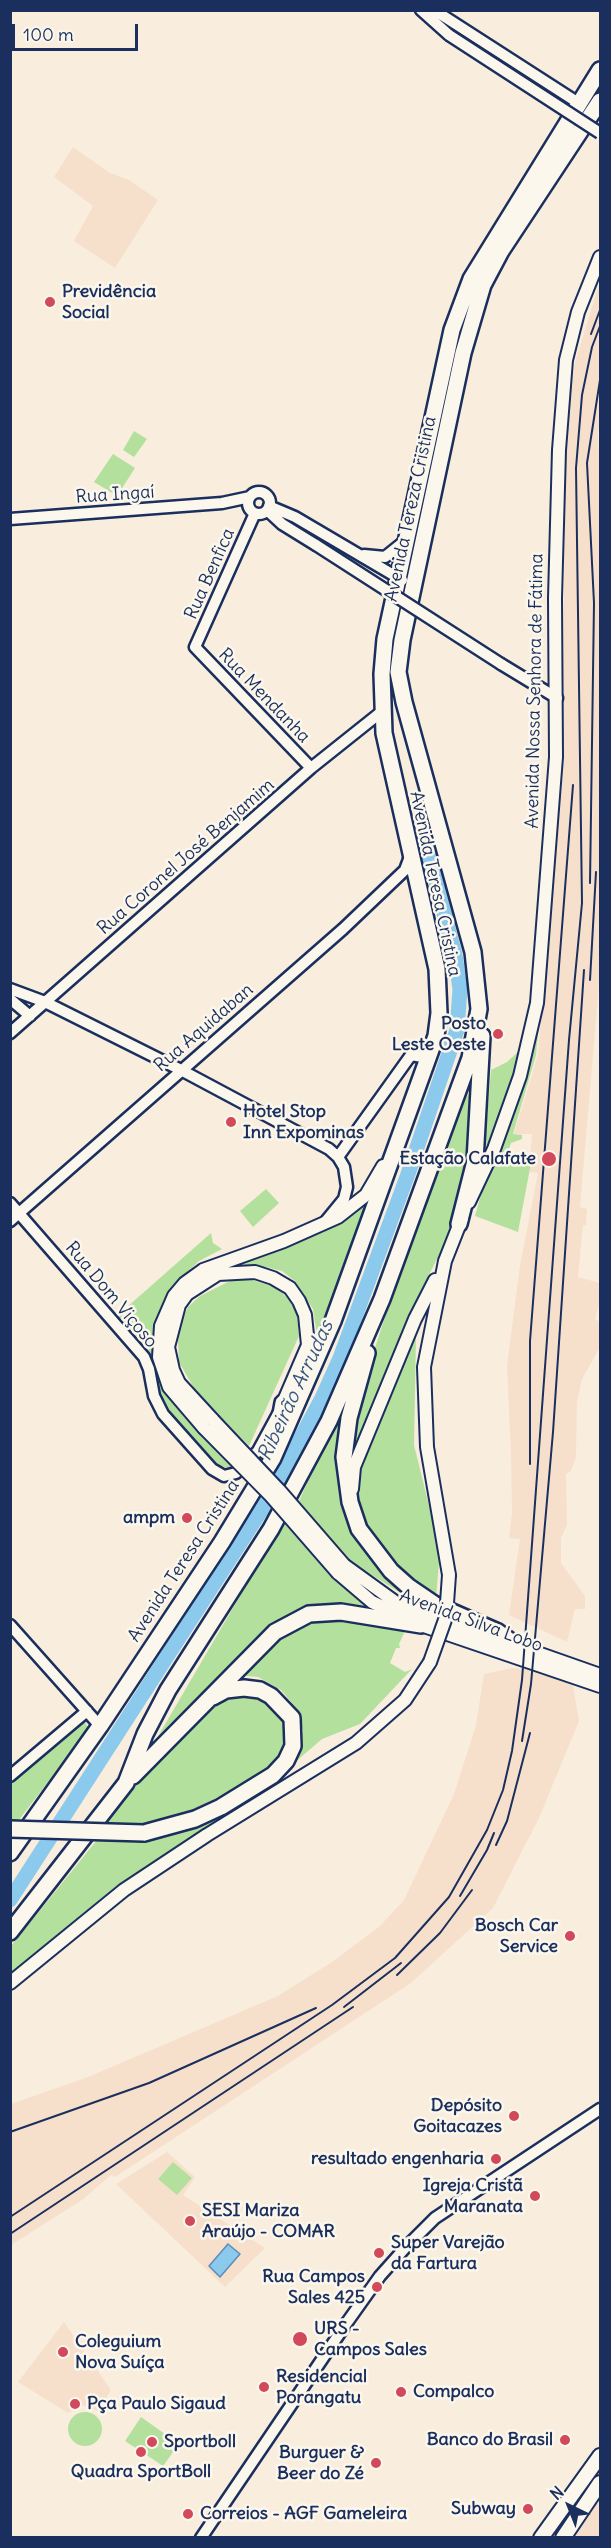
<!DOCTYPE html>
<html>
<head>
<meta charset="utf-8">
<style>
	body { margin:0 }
	#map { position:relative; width:611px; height:2548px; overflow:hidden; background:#f9eddd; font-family:Delius,sans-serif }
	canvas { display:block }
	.frame { position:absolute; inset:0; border:12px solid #1b2f5e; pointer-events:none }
	.north { position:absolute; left:539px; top:2476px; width:60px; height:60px; -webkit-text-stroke:4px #fbf7ec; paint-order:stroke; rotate:317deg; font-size:16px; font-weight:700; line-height:24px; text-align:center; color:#1b2f5e }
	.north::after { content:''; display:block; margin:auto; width:21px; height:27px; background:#1b2f5e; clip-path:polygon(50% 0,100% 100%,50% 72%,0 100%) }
	.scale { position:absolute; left:12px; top:24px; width:126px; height:27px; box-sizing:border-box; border:3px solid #1b2f5e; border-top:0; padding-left:8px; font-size:18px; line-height:21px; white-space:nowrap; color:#1b2f5e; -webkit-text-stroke:4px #fbf7ec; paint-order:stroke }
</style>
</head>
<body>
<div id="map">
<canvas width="611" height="2548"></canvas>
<div class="frame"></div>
<div class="north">N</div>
<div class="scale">100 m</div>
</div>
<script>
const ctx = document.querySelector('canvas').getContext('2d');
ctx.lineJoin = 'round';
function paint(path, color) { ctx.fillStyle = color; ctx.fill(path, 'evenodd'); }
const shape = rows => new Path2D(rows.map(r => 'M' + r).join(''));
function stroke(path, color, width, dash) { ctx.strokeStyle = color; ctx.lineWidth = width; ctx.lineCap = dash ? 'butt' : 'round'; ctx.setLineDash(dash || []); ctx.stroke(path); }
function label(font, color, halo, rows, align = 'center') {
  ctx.font = font + ' Delius,sans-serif'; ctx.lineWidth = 5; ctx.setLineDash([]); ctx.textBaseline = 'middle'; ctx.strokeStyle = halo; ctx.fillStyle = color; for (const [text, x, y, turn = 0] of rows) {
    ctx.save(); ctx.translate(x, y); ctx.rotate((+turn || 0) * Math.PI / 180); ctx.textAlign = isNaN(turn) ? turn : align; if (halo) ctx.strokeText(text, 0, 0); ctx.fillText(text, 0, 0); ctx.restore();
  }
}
const built = shape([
	[73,147,110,173,129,180,158,200,115,268,74,241,93,206,54,177],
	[600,281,600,420,598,434,600,470,600,973,580,1207,587,1209,586,1225,583,1225,578,1277,600,1283,600,1302,595,1319,600,1322,600,1347,582,1379,577,1402,576,1457,571,1471,566,1474,567,1525,561,1538,561,1563,585,1596,585,1609,575,1609,567,1642,509,1615,520,1539,509,1538,512,1513,511,1454,507,1366,520,1265,538,1173,529,1172,532,1134,514,1134,538,1055,562,784,566,424,575,362],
	[513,1668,545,1670,572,1679,579,1721,539,1818,493,1908,411,1983,115,2177,111,2175,82,2200,11,2245,11,2104,88,2077,278,1996,332,1962,380,1926,404,1900,454,1794,476,1725,484,1674],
	[167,2152,195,2177,183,2195,265,2248,225,2287,116,2184],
	[64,2322,111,2390,98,2411,82,2405,68,2413,18,2382],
	[600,2498,600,2537,574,2537]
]);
const green = shape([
	[134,431,147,439,134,457,123,450],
	[113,454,135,468,117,496,94,482],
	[560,682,561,784,536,1055,513,1134,522,1135,522,1139,511,1143,508,1152,518,1163,531,1163,518,1232,475,1216,489,1167,526,1078,532,1054,543,946],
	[519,1051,516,1070,484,1154,491,1070,507,1062],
	[475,1084,472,1160,456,1222,408,1316,350,1460,353,1418,381,1329,453,1118],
	[266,1189,279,1203,253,1227,240,1211],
	[369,1202,318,1342,313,1309,295,1281,282,1271,266,1267,232,1267,327,1229],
	[211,1233,213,1243,222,1249,199,1261,173,1285,161,1312,166,1379,237,1467,231,1468,213,1465,183,1431,162,1399,149,1350,118,1315],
	[245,1278,275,1287,288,1298,297,1314,299,1336,249,1446,195,1390,179,1362,178,1341,180,1324,188,1307,200,1296,230,1281],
	[416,1336,414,1445,440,1550,436,1598,394,1564,366,1525,358,1502,358,1469],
	[344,1415,346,1504,416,1600,402,1594,347,1559,299,1501,333,1426],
	[283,1522,332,1578,381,1613,339,1603,306,1609,270,1628,153,1745],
	[311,1617,375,1622,405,1631,399,1644,400,1648,396,1648,390,1663,405,1672,412,1669,360,1724,322,1739,286,1770,295,1756,303,1731,297,1709,281,1690,258,1677,237,1675,276,1635],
	[231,1691,253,1691,274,1701,292,1733,285,1754,272,1766,241,1786,177,1817,143,1826,106,1823,133,1787,199,1717],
	[85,1722,89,1729,18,1821,11,1822,10,1784,80,1723],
	[210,1817,218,1819,215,1825,116,1886,11,1974,11,1946,97,1840,146,1841],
	[173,2162,192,2178,177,2195,158,2179],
	'68 2429a17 17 0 1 1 34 0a17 17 0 1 1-34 0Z',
	[141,2417,179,2444,163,2466,125,2441]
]);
const water = shape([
	[228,2244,240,2254,220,2277,209,2266,228,2244]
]);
const river = shape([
	[10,1900,266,1503,322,1398,340,1358,408,1174,457,1030,460,989,455,955,426,844]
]);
const tertiary = shape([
	[421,10,449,35],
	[434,10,580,104],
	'248 503a11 11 0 1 1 22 0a11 11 0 1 1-22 0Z',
	[269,506,295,517,402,580],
	[267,510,282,524,316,545],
	[255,513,195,647,311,768],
	[10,519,222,503,250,497],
	[364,555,385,557,405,541],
	[501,664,557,698],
	[10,989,45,1002,181,1070,329,1149,338,1157,344,1167,347,1187,344,1199,326,1221],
	[10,999,30,1016],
	[10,1033,311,768,385,709],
	[338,1157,411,1055,428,1058],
	[10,1203,144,1357,149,1369,154,1396,163,1414,212,1469,224,1476,236,1473,258,1451,278,1414],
	[10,1221,343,929,405,870,411,854],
	[10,1625,100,1726],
	[10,1776,87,1711],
	[201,2538,348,2321,380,2276,405,2248,435,2218,600,2109]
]);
const secondary = shape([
	[469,1202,494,1149,520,1076,537,1003,556,757,555,598,559,450,566,360,578,312,600,257],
	[213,1420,179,1383,173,1370,168,1347,179,1305,187,1294,218,1274,255,1272,273,1278,290,1288,299,1301,305,1315,308,1345,283,1403],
	[204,1428,169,1387,159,1357,161,1326,174,1296,185,1283,203,1270,284,1241,338,1217,366,1195,383,1166],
	[352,1489,354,1467,415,1319,435,1280],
	[344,1565,398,1604,600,1675],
	[338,1573,372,1602,421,1625,600,1686],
	[449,1575,427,1447,424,1367,445,1261,462,1218],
	[10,1983,124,1890,207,1835,356,1743,405,1700,430,1662]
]);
const primary = shape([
	[541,2538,600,2456],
	[563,2538,600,2483]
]);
const trunk = shape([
	[459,1224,475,1161,482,1036],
	[367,1353,349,1418,344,1457,350,1502,359,1529,391,1571,409,1587,434,1604,498,1632,517,1646],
	[278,1430,283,1403],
	[133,1776,275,1632,309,1614,341,1612,421,1625],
	[144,1833,195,1819,221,1807,273,1775,286,1761,293,1746,292,1718,271,1696,260,1690,244,1688,226,1690,213,1697],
	[10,1853,100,1726,222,1542,273,1458,333,1321,436,1036,439,1013,437,969,384,733,382,674,385,639,452,330,471,279,600,70],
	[10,1932,126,1783,145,1734,168,1690,271,1529,329,1421,382,1299,470,1058,479,1009,473,952,404,702,398,672,402,640,463,353,483,285,501,251,600,101]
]);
const rail = shape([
	[591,334,600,310],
	[590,883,594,603,587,463,600,380],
	[590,980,596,872],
	[530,1464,530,1341,573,785],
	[522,1741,531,1684,553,1432,584,970],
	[496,1845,507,1821,530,1733],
	[460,1896,487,1850,494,1833],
	[397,1975,440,1933,472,1890],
	[344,2007,401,1963],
	[10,2132,149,2083,316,2008],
	[10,2217,332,2005,395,1958,449,1897,487,1830,503,1790,512,1751,522,1680,569,1040,582,903,576,468,582,395,592,347,600,326],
	[10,2234,353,2007]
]);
const tertiaryBridge = shape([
	[449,35,600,133],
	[316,545,501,664]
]);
const secondaryBridge = shape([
	[213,1420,279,1490,344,1565],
	[204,1428,271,1496,338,1573],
	[430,1662,446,1617,449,1575]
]);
const trunkBridge = shape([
	[10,1829,144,1833]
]);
const markers = [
	[50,302,6,"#d1495b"],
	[498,1034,6,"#d1495b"],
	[231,1122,6,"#d1495b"],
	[549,1159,8,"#d1495b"],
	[187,1518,6,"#d1495b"],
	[570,1936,6,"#d1495b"],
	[514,2116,6,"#d1495b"],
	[496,2159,6,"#d1495b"],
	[535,2196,6,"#d1495b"],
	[190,2221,6,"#d1495b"],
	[379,2253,6,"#d1495b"],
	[377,2287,6,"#d1495b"],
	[300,2339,8,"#d1495b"],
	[63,2352,6,"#d1495b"],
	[264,2387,6,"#d1495b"],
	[401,2392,6,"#d1495b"],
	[75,2404,6,"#d1495b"],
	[565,2440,6,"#d1495b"],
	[152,2442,6,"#d1495b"],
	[141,2452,6,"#d1495b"],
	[376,2463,6,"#d1495b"],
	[528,2509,6,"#d1495b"],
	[188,2514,6,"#d1495b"]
];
const poiNames = [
	["Previdência",62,292],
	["Social",62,313],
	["Posto",486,1024,"right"],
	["Leste Oeste",486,1045,"right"],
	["Hotel Stop",243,1112],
	["Inn Expominas",243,1133],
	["Estação Calafate",536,1159,"right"],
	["ampm",175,1518,"right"],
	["Bosch Car",558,1926,"right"],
	["Service",558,1947,"right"],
	["Depósito",502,2106,"right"],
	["Goitacazes",502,2127,"right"],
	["resultado engenharia",484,2159,"right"],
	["Igreja Cristã",523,2186,"right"],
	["Maranata",523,2207,"right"],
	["SESI Mariza",202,2211],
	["Araújo - COMAR",202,2232],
	["Super Varejão",391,2243],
	["da Fartura",391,2264],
	["Rua Campos",365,2277,"right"],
	["Sales 425",365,2298,"right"],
	["URS -",314,2329],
	["Campos Sales",314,2350],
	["Coleguium",75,2342],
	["Nova Suíça",75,2363],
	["Residencial",276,2377],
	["Porangatu",276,2398],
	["Compalco",413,2392],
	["Pça Paulo Sigaud",87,2404],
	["Banco do Brasil",553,2440,"right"],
	["Sportboll",164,2442],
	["Burguer &",364,2453,"right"],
	["Beer do Zé",364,2474,"right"],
	["Quadra SportBoll",141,2472,"center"],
	["Subway",516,2509,"right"],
	["Correios - AGF Gameleira",200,2514]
];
const streetNames = [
	["Rua Ingaí",115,495,-4],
	["Avenida Tereza Cristina",411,509,-78],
	["Rua Benfica",210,574,-66],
	["Avenida Nossa Senhora de Fátima",535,691,-89],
	["Rua Mendanha",264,696,46],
	["Rua Coronel José Benjamim",186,857,-41],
	["Avenida Teresa Cristina",435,884,78],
	["Rua Aquidaban",204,1028,-41],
	["Rua Dom Viçoso",111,1295,50],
	["Avenida Teresa Cristina",184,1561,-57],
	["Avenida Silva Lobo",471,1621,20]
];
const waterNames = [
	["Ribeirão Arrudas",296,1391,-65]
];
paint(built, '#f7e0cb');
paint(green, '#b4e09e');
paint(water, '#8ccaed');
stroke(water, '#5f8cb4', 1.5);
stroke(river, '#8ccaed', 15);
stroke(tertiary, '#1b2f5e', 15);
stroke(secondary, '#1b2f5e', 16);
stroke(primary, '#1b2f5e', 18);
stroke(trunk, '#1b2f5e', 20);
stroke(tertiary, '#fbf7ec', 10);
stroke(secondary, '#fbf7ec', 12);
stroke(primary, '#fbf7ec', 14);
stroke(trunk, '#fbf7ec', 15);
stroke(rail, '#1b2f5e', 2);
stroke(tertiaryBridge, '#1b2f5e', 15, []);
stroke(secondaryBridge, '#1b2f5e', 16, []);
stroke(trunkBridge, '#1b2f5e', 20, []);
stroke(tertiaryBridge, '#fbf7ec', 10);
stroke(secondaryBridge, '#fbf7ec', 12);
stroke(trunkBridge, '#fbf7ec', 15);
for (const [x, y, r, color] of markers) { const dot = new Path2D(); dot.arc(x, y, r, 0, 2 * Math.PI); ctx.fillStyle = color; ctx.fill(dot); stroke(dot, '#fbf7ec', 2); }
label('bold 18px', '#1b2f5e', '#fbf7ec', poiNames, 'left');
label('18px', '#1b2f5e', '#fbf7ec', streetNames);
label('italic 20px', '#375682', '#fbf7ec', waterNames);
</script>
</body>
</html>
